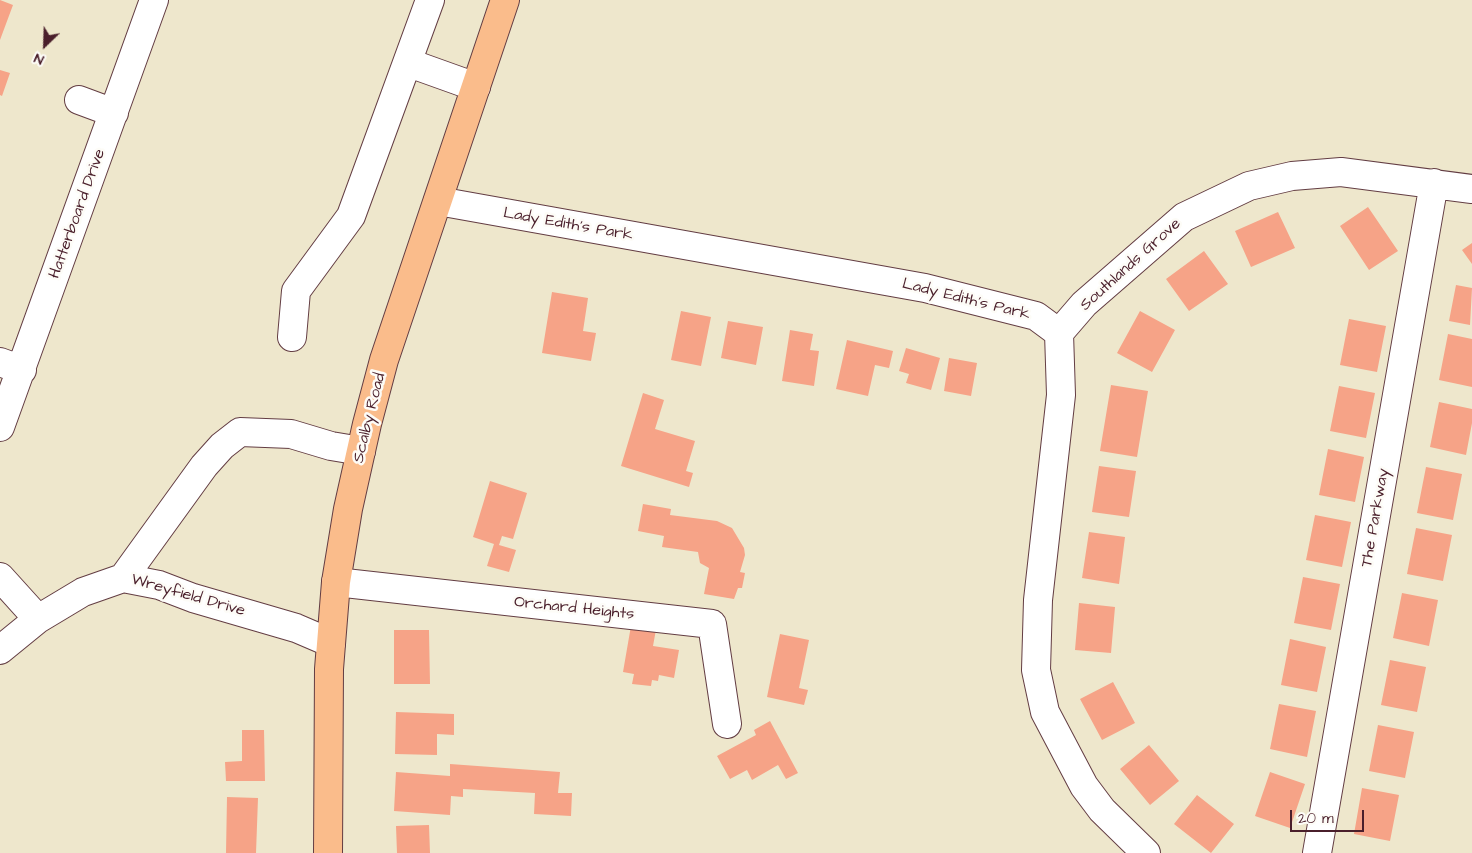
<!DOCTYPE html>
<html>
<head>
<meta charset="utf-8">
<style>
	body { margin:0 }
	#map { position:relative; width:1472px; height:853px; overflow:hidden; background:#eee7cc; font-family:"Architects Daughter",sans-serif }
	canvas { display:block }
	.north { position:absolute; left:20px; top:20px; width:50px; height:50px; -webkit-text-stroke:4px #fdfcf7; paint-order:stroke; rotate:204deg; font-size:14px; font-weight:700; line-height:20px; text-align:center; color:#4a1f2b }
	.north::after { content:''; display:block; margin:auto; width:18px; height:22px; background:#4a1f2b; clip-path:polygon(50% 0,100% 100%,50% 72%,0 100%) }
	.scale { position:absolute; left:1290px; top:810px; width:74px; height:22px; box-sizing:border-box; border:2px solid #4a1f2b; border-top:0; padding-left:6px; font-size:15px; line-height:18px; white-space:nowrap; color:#4a1f2b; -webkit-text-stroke:4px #fdfcf7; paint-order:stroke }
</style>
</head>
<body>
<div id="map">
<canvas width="1472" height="853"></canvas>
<div class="north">N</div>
<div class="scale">20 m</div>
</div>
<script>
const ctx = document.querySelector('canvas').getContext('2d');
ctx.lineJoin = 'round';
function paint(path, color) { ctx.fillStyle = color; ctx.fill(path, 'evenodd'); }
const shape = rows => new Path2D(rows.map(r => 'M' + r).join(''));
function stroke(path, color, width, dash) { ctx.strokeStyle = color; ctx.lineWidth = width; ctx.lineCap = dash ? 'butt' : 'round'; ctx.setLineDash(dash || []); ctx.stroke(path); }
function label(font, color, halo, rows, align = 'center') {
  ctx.font = font + ' "Architects Daughter",sans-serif'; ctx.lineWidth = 5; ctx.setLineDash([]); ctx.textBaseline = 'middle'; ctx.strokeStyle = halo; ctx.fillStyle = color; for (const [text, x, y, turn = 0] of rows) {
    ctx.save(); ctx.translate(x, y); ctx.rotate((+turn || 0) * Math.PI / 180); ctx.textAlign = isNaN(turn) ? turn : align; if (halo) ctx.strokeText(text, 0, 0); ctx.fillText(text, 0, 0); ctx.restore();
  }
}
const building = shape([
	[0,0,13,5,0,40],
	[0,70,10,73,2,96,0,95],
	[1368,207,1398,251,1369,270,1340,226],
	[1278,212,1295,248,1251,267,1235,231],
	[1472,243,1472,264,1462,250],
	[1204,251,1228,284,1189,311,1166,279],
	[1456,285,1472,288,1470,325,1449,321],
	[552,292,588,298,583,331,596,333,591,361,542,353],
	[681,311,711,317,701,366,671,360],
	[1140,311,1175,330,1152,372,1117,353],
	[1349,319,1386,326,1377,372,1340,365],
	[728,321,763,327,756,365,721,358],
	[790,330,813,334,810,350,819,351,814,386,782,381],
	[1448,334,1472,339,1472,387,1439,380],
	[847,340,893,351,889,368,875,365,868,396,836,389],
	[906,348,940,358,931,390,906,383,909,374,899,371],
	[949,358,977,363,971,396,944,391],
	[1111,385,1148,391,1137,457,1100,451],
	[1339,386,1375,393,1366,438,1330,431],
	[643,393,664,400,655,429,695,441,686,471,693,473,689,487,621,466],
	[1439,402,1472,409,1472,423,1466,455,1430,447],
	[1328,449,1364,457,1355,502,1319,495],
	[1099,466,1136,471,1129,517,1092,512],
	[1426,467,1462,474,1453,520,1417,513],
	[490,481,527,493,513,539,502,536,499,545,516,550,509,572,487,566,494,544,473,537],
	[643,504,671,509,670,515,717,521,732,528,744,548,745,555,740,572,745,573,742,588,738,588,734,599,704,594,709,568,700,563,698,552,662,547,664,536,638,531],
	[1315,515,1351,522,1342,567,1306,560],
	[1416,528,1452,535,1443,581,1407,574],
	[1089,532,1125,537,1119,584,1082,578],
	[1303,577,1340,584,1331,630,1294,623],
	[1402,593,1438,600,1429,646,1393,638],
	[1079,603,1115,607,1111,653,1075,650],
	[632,620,657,624,653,646,679,650,674,678,659,675,658,681,652,680,651,686,632,684,634,674,623,672],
	[394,630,429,630,430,684,394,684],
	[780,634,809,640,799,688,808,690,804,705,767,697],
	[1290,639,1326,647,1317,692,1281,685],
	[1390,660,1426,667,1417,712,1381,705],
	[1113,682,1135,723,1102,740,1080,699],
	[1279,704,1316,711,1307,757,1270,749],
	[396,712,454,714,454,735,437,734,437,755,395,754],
	[770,721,798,773,786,779,778,765,752,780,747,770,730,779,717,756,756,735,754,730],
	[1378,725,1414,732,1405,778,1369,771],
	[242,730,264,730,265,781,226,781,225,762,242,761],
	[1149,745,1179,781,1150,805,1120,769],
	[450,764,560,772,558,793,572,793,571,816,534,814,535,793,463,789,463,797,451,796,450,815,394,811,396,772,450,776],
	[1270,772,1305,784,1290,828,1255,816],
	[1362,788,1399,795,1390,841,1354,834],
	[1197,795,1234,824,1211,853,1174,824],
	[227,797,258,798,256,853,226,853],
	[429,825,430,853,397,853,396,826]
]);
const minor = shape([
	[409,63,476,87],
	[79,100,114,113],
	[438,201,925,288,1036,316,1059,333,1061,395,1038,600,1036,670,1045,712,1084,786,1102,810,1146,853],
	[1059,333,1084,304,1184,217,1249,186,1292,176,1341,172,1472,189],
	[292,337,296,291,351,216,430,0],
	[0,362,22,370],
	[0,427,154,0],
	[0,577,38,619],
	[123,578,204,466,222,446,240,432,291,434,331,446,361,451],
	[336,582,712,624,727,724],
	[0,650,38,619,83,592,123,578,159,585,193,598,296,628,331,643],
	[1317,853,1434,183]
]);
const highway = shape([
	[328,853,329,669,336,582,348,509,367,424,384,360,505,0]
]);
const streetNames = [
	["Hatterboard Drive",78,214,-70],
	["Lady Edith's Park",568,225,10],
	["Southlands Grove",1131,265,-42],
	["Lady Edith's Park",966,300,14],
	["Scalby Road",370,418,-76],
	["The Parkway",1376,518,-80],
	["Wreyfield Drive",188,596,16],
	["Orchard Heights",574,609,6]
];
paint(building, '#f6a387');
stroke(minor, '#633d43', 30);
stroke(highway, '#633d43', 30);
stroke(minor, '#fff', 28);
stroke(highway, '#fabc8b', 28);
label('16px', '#4a1f2b', '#fdfcf7', streetNames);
</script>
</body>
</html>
